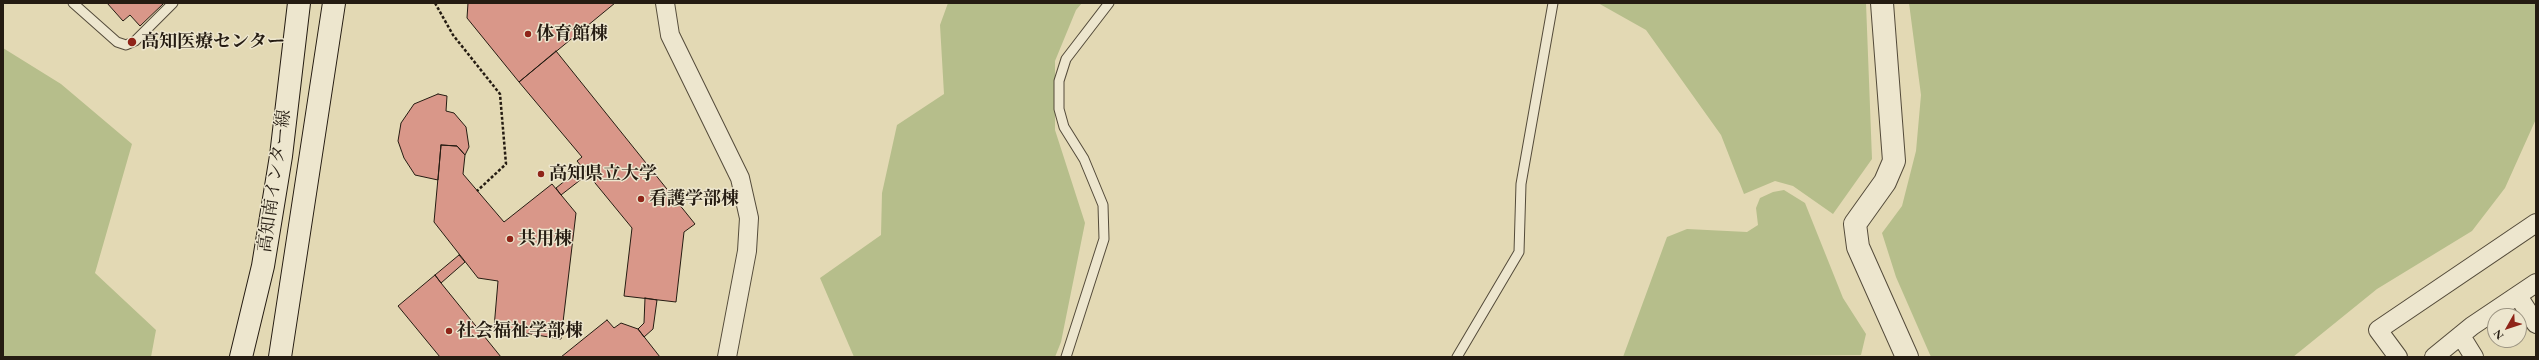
<!DOCTYPE html>
<html>
<head>
<meta charset="utf-8">
<style>
	body { margin:0 }
	#map { position:relative; width:2539px; height:360px; overflow:hidden; background:#e3d9b4; font-family:"EB Garamond",serif }
	canvas { display:block }
	.frame { position:absolute; inset:0; border:4px solid #251c12; pointer-events:none }
	.north { position:absolute; left:2487px; top:308px; width:40px; height:40px; box-sizing:border-box; background:#ede6ce; border:1px solid #9d9583; border-radius:50%; rotate:231deg; font-size:11px; font-weight:700; line-height:16px; text-align:center; color:#251c12 }
	.north::after { content:''; display:block; margin:auto; width:14px; height:18px; background:#8f2418; clip-path:polygon(50% 0,100% 100%,50% 72%,0 100%) }
</style>
</head>
<body>
<div id="map">
<canvas width="2539" height="360"></canvas>
<div class="frame"></div>
<div class="north">N</div>
</div>
<script>
const ctx = document.querySelector('canvas').getContext('2d');
ctx.lineJoin = 'round';
function paint(path, color) { ctx.fillStyle = color; ctx.fill(path, 'evenodd'); }
const shape = rows => new Path2D(rows.map(r => 'M' + r).join(''));
function stroke(path, color, width, dash) { ctx.strokeStyle = color; ctx.lineWidth = width; ctx.lineCap = dash ? 'butt' : 'round'; ctx.setLineDash(dash || []); ctx.stroke(path); }
function label(font, color, halo, rows, align = 'center') {
  ctx.font = font + ' "EB Garamond","Noto Serif JP",serif'; ctx.lineWidth = 3; ctx.setLineDash([]); ctx.textBaseline = 'middle'; ctx.strokeStyle = halo; ctx.fillStyle = color; for (const [text, x, y, turn = 0] of rows) {
    ctx.save(); ctx.translate(x, y); ctx.rotate((+turn || 0) * Math.PI / 180); ctx.textAlign = isNaN(turn) ? turn : align; if (halo) ctx.strokeText(text, 0, 0); ctx.fillText(text, 0, 0); ctx.restore();
  }
}
const green = shape([
	[948,3,1082,3,1076,10,1055,61,1055,130,1085,223,1061,342,1055,357,854,357,820,278,881,235,882,193,897,125,944,94,940,25],
	[1598,3,1866,3,1872,159,1833,214,1793,186,1775,181,1744,194,1721,135,1646,30],
	[1909,3,2536,3,2536,119,2505,188,2472,231,2377,289,2293,357,1931,357,1896,277,1882,233,1902,206,1916,151,1921,95],
	[3,48,61,84,132,144,95,273,156,330,151,357,3,357],
	[1784,190,1805,203,1843,298,1866,334,1861,355,1623,357,1667,237,1687,229,1747,232,1758,225,1756,208,1760,198,1773,192]
]);
const building = shape([
	[107,3,164,3,140,26,130,15,123,21,107,3],
	[468,3,615,3,519,82,467,18,468,3],
	[556,51,695,224,684,232,676,302,624,296,632,228,577,161,582,157,519,82,556,51],
	[438,94,447,96,446,111,454,113,466,127,469,147,465,155,457,146,441,145,438,180,415,175,404,158,398,141,401,123,414,104,438,94],
	[441,145,457,146,465,155,463,174,504,222,552,184,576,213,561,339,494,328,498,281,478,278,434,222,441,145],
	[582,167,588,174,561,195,556,188,582,167],
	[459,255,465,262,441,283,435,275,459,255],
	[435,275,441,283,501,357,440,357,398,306,435,275],
	[645,298,657,300,653,329,644,337,638,329,644,323,645,298],
	[607,320,614,328,621,323,638,329,660,357,561,357,607,320]
]);
const path = shape([
	[435,3,453,35,500,94,506,164,477,191]
]);
const service = shape([
	[73,3,117,42,126,45,135,41,173,3],
	[1066,357,1104,239,1103,205,1084,159,1064,127,1059,109,1059,81,1066,59,1109,3],
	[1457,357,1519,252,1521,184,1553,3]
]);
const minor = shape([
	[665,3,670,35,740,178,749,218,747,251,727,357],
	[2518,296,2536,324],
	[2461,336,2474,357],
	[2398,357,2378,330,2536,223],
	[2434,357,2472,326,2536,283]
]);
const tertiary = shape([
	[1882,3,1894,161,1885,182,1855,224,1858,247,1907,357]
]);
const secondary = shape([
	[241,357,263,266,281,156,299,3],
	[280,357,334,3]
]);
const markers = [
	[528,34,4,"#8f2418"],
	[132,42,5,"#8f2418"],
	[541,174,4,"#8f2418"],
	[641,199,4,"#8f2418"],
	[510,239,4,"#8f2418"],
	[449,331,4,"#8f2418"]
];
const poiNames = [
	["体育館棟",536,34],
	["高知医療センター",141,42],
	["高知県立大学",549,174],
	["看護学部棟",649,199],
	["共用棟",518,239],
	["社会福祉学部棟",457,331]
];
const streetNames = [
	["高知南インター線",275,181,-82]
];
paint(green, '#b6be8b');
paint(building, '#d99789');
stroke(building, '#251c12', 1);
stroke(service, '#544b3a', 11);
stroke(minor, '#544b3a', 20);
stroke(tertiary, '#544b3a', 24);
stroke(secondary, '#251c12', 24);
stroke(path, '#251c12', 2.5, [3, 2]);
stroke(service, '#ede6ce', 9);
stroke(minor, '#ede6ce', 18);
stroke(tertiary, '#ede6ce', 22);
stroke(secondary, '#ede6ce', 22);
for (const [x, y, r, color] of markers) { const dot = new Path2D(); dot.arc(x, y, r, 0, 2 * Math.PI); ctx.fillStyle = color; ctx.fill(dot); stroke(dot, '#ede6ce', 1.5); }
label('bold 18px', '#251c12', '#ede6ce', poiNames, 'left');
label('18px', '#251c12', '#ede6ce', streetNames);
</script>
</body>
</html>
